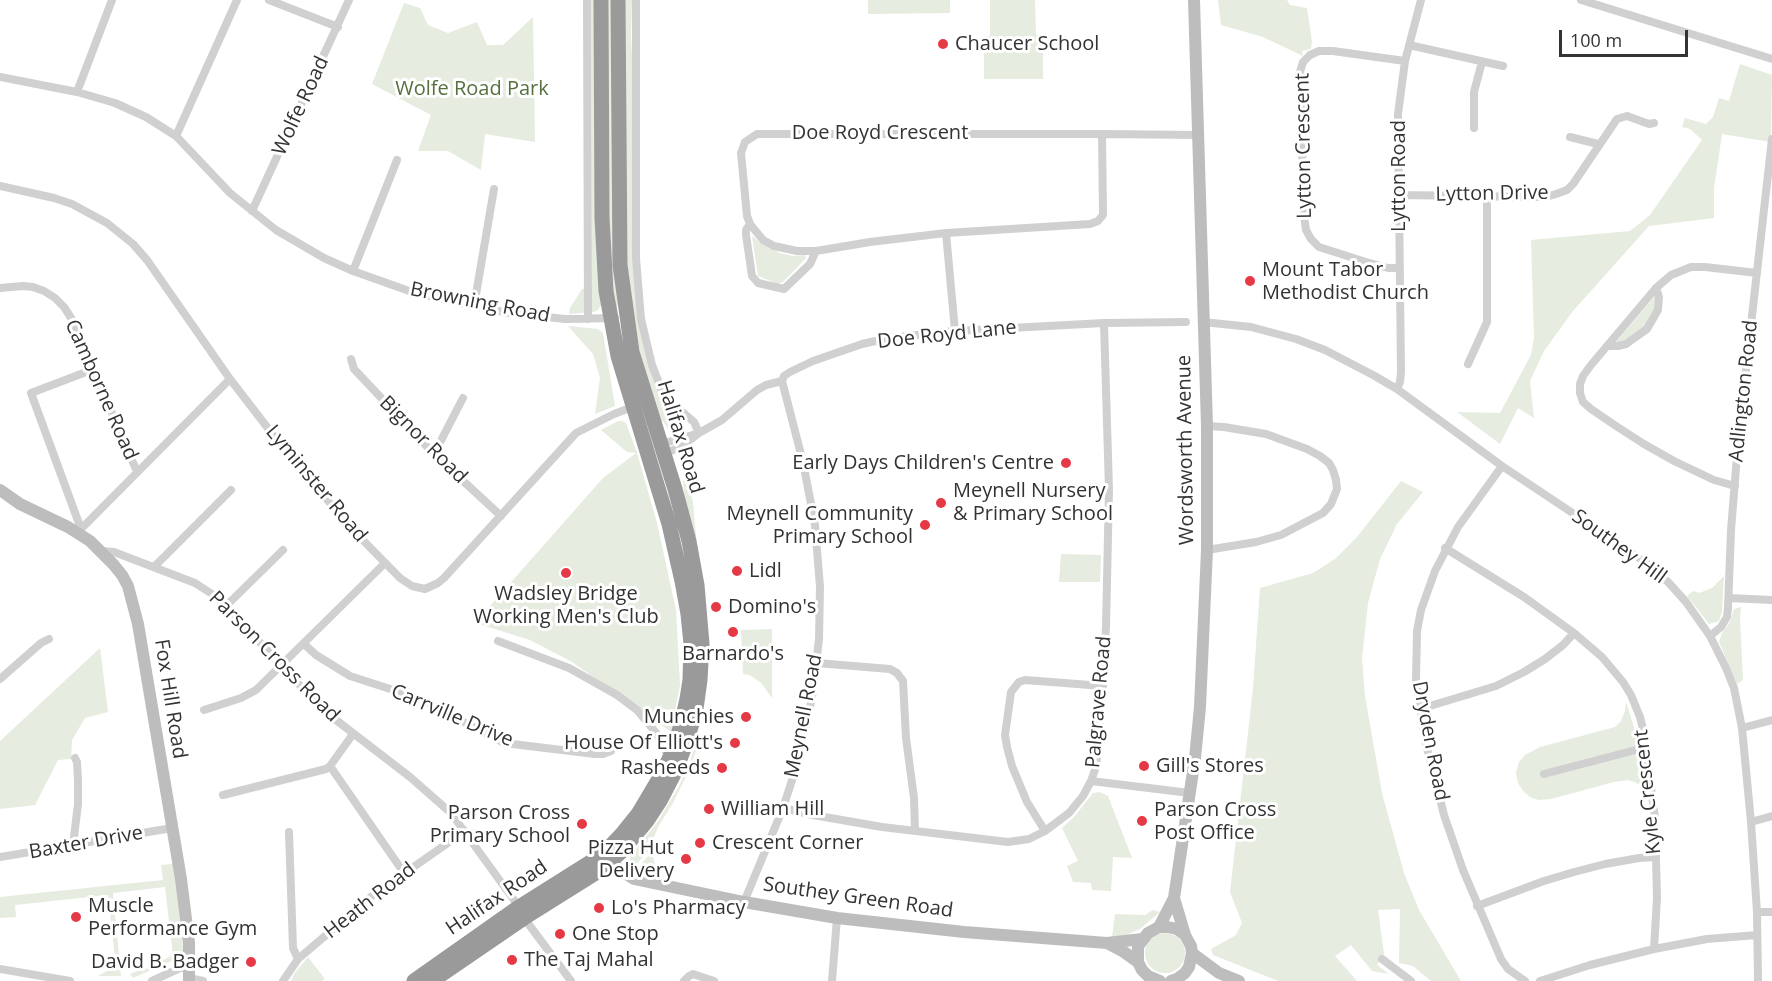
<!DOCTYPE html>
<html>
<head>
<meta charset="utf-8">
<style>
	body { margin:0 }
	#map { position:relative; width:1772px; height:981px; overflow:hidden; background:#fff; font-family:"Open Sans",sans-serif }
	canvas { display:block }
	.scale { position:absolute; left:1559px; top:30px; width:129px; height:27px; box-sizing:border-box; border:3px solid #333; border-top:0; padding-left:8px; font-size:18px; line-height:21px; white-space:nowrap; color:#333; -webkit-text-stroke:4px #fff; paint-order:stroke }
</style>
</head>
<body>
<div id="map">
<canvas width="1772" height="981"></canvas>
<div class="scale">100 m</div>
</div>
<script>
const ctx = document.querySelector('canvas').getContext('2d');
ctx.lineJoin = 'round';
function paint(path, color) { ctx.fillStyle = color; ctx.fill(path, 'evenodd'); }
const shape = rows => new Path2D(rows.map(r => 'M' + r).join(''));
function stroke(path, color, width, dash) { ctx.strokeStyle = color; ctx.lineWidth = width; ctx.lineCap = dash ? 'butt' : 'round'; ctx.setLineDash(dash || []); ctx.stroke(path); }
function label(font, color, halo, rows, align = 'center') {
  ctx.font = font + ' "Open Sans",sans-serif'; ctx.lineWidth = 6; ctx.setLineDash([]); ctx.textBaseline = 'middle'; ctx.strokeStyle = halo; ctx.fillStyle = color; for (const [text, x, y, turn = 0] of rows) {
    ctx.save(); ctx.translate(x, y); ctx.rotate((+turn || 0) * Math.PI / 180); ctx.textAlign = isNaN(turn) ? turn : align; if (halo) ctx.strokeText(text, 0, 0); ctx.fillText(text, 0, 0); ctx.restore();
  }
}
const green = shape([
	[591,0,596,0,601,305,598,310,594,312,569,314,570,308,582,289,592,288],
	[606,0,613,0,619,303,616,308,608,266],
	[623,0,632,0,631,35,635,120,634,250,654,375,665,403,688,421,683,420,684,426,680,430,674,431,668,429,663,421,660,422,639,356,629,311,624,222],
	[868,0,950,0,950,13,868,14],
	[990,0,1035,0,1036,35,1043,36,1043,79,984,79,984,36,990,36],
	[1218,0,1287,0,1290,5,1307,8,1312,42,1311,49,1302,51,1303,56,1263,37,1221,25],
	[404,3,420,8,428,25,448,33,477,22,487,45,503,45,533,17,535,142,485,134,481,170,448,151,418,151,431,115,372,84],
	[1740,64,1772,75,1771,142,1722,134,1714,188,1714,218,1649,226,1573,311,1544,351,1530,381,1534,418,1518,408,1500,444,1457,412,1500,413,1531,355,1534,338,1531,240,1630,231,1650,215,1702,140,1690,129,1682,127,1685,118,1706,124,1713,117,1719,98,1729,101],
	[752,236,762,244,780,253,793,256,805,255,806,258,783,282,778,284,758,276],
	[1655,296,1656,306,1650,320,1639,334,1618,343,1616,342],
	[568,326,598,329,603,333,615,406,595,414,600,378,593,354],
	[618,421,622,421,626,423,637,453,657,523,676,610,680,685,671,732,572,662,530,640,475,623,603,478,636,453,627,452,601,430],
	[688,479,693,502,696,536,693,537,686,509,683,481],
	[1401,481,1423,492,1397,524,1380,559,1368,603,1362,658,1365,696,1382,793,1404,873,1419,910,1461,981,1431,981,1413,966,1399,963,1400,909,1378,910,1384,954,1377,965,1389,974,1372,971,1351,945,1335,956,1357,981,1278,981,1213,955,1211,949,1236,935,1242,923,1230,892,1253,688,1260,588,1313,573,1335,559,1357,537],
	[1061,554,1101,555,1100,582,1059,582],
	[1724,576,1722,612,1719,621,1709,624,1687,596,1693,591,1699,593,1712,588],
	[1741,607,1740,618,1743,680,1737,684,1719,642,1722,633,1730,622,1734,609],
	[772,629,772,698,761,683,750,675,743,674,741,630],
	[100,648,108,712,85,718,72,740,71,759,58,760,35,805,0,809,0,741],
	[1626,702,1640,746,1648,792,1637,783,1628,780,1614,782,1551,799,1538,800,1530,797,1523,791,1518,783,1516,773,1519,762,1525,755,1540,747,1615,727,1621,721,1625,711],
	[699,735,702,736,688,772,673,803,658,827,652,842,652,848,633,867,630,863,630,857,658,821,678,788,688,767],
	[1100,792,1108,796,1132,858,1113,857,1111,891,1092,890,1091,883,1073,882,1067,866,1078,861,1062,828,1074,817,1093,793],
	[652,852,656,868,655,874,649,876,637,871,637,868],
	[173,864,181,906,183,955,181,957,133,978,130,974,145,968,146,969,173,955,165,887,113,893,121,976,98,976,116,966,108,895,15,905,16,917,0,918,0,897,163,880,161,865],
	[1153,910,1160,912,1140,929,1126,935,1112,937,1115,914,1145,915],
	'1145 953a20 20 0 1 1 40 0a20 20 0 1 1-40 0Z',
	[308,957,325,979,322,981,291,981,294,974]
]);
const street = shape([
	[269,0,338,27],
	[587,0,588,319],
	[636,0,636,258,641,319,652,365,662,391,666,398,694,422,699,433],
	[1581,0,1772,59],
	[1409,45,1503,66],
	[0,77,77,92,115,103,146,117,176,136,230,193,276,230,324,258,353,271,412,292,474,306,509,313,565,319,615,318],
	[77,92,112,0],
	[1474,128,1474,92,1482,62],
	[1102,134,757,134,745,142,741,153,747,216,750,224,763,240,774,246,797,251,816,251,870,242,946,233,1090,224,1098,221,1103,215,1102,134,1198,135],
	[176,136,237,0],
	[1570,137,1598,144],
	[0,186,54,198,72,204,107,223,133,244,147,260,230,379,277,440,351,528,400,578,412,586,425,589,438,583,444,578,576,433,614,414,635,406],
	[1398,195,1546,197,1556,194,1567,190,1573,184,1617,119,1627,116,1649,124,1654,123],
	[252,211,349,0],
	[750,224,746,230,746,235,752,276,758,283,784,289,810,264,816,251],
	[946,233,955,331],
	[1400,268,1388,268,1366,262,1319,247,1311,239,1306,230,1304,216,1300,72,1303,62,1310,55,1319,51,1333,51,1405,61],
	[353,271,397,160],
	[0,288,23,286,33,287,44,291,55,298,64,307,73,321,137,472],
	[474,306,494,189],
	[1203,322,1251,327,1296,339,1325,350,1373,375,1397,389,1502,466,1619,544,1649,565,1669,583,1686,602,1710,636,1726,668,1734,688,1742,728,1751,822,1757,912,1758,981],
	[1608,346,1618,346,1626,344,1647,329,1658,310,1659,297,1656,288],
	[351,359,354,369,434,454,501,516],
	[1468,364,1487,322,1487,196],
	[1397,389,1400,382,1401,372,1398,114,1405,61,1421,0],
	[661,444,696,434],
	[434,454,463,398],
	[664,454,682,446,699,433,722,420,757,390,766,385,782,381,784,376,790,372,813,361,862,344,889,338,955,331,1104,323,1186,322],
	[1502,466,1458,527,1435,571,1421,610,1417,631,1416,680,1426,744,1444,815,1463,870,1501,959,1508,969,1525,981],
	[1735,486,1714,480,1674,461,1644,444,1616,426,1591,409,1583,402,1580,393,1580,384,1583,376,1591,365,1656,288,1671,275,1691,267,1705,267,1757,273],
	[81,529,31,393,94,369],
	[77,533,230,379],
	[1445,548,1524,597,1574,633,1602,657,1623,682,1631,695,1640,717,1644,733,1655,818,1657,898,1654,949],
	[1207,550,1256,542,1281,535,1323,513,1331,504,1337,489,1336,480,1333,470,1329,463,1320,456,1307,449,1266,434,1224,427,1207,426],
	[102,551,114,552,195,583,212,594,226,606,323,710,410,777,451,813,519,907],
	[154,567,231,490],
	[1729,598,1772,600],
	[226,606,283,550],
	[1710,636,1721,627,1727,617,1728,608,1731,530,1739,431,1772,139],
	[498,641,569,668,617,695,637,710,657,734,669,758],
	[304,644,316,655,350,676,418,698,504,743,595,754,603,754,611,751],
	[817,663,890,669,897,673,903,681,906,738,914,798,915,831],
	[0,679,41,643,49,639],
	[1420,709,1496,686,1524,672,1545,659,1563,645,1574,633],
	[204,710,241,698,256,690,385,563],
	[1742,728,1772,720],
	[330,766,404,873],
	[1544,774,1647,747],
	[1091,781,1190,793],
	[223,795,326,769,330,766,353,734],
	[783,808,813,815,882,827,1008,842,1029,839,1045,831,1069,813,1083,796,1091,781,1096,767,1098,748,1106,627,1109,490,1104,323],
	[1751,822,1772,816],
	[1045,831,1027,802,1012,766,1007,747,1005,735,1011,692,1019,682,1025,680,1103,686],
	[289,832,293,948,298,959],
	[73,845,78,804,78,780,77,762,75,758],
	[0,857,172,828],
	[744,902,783,808,795,771,812,698,819,639,820,587,815,525,803,462,782,381],
	[1477,906,1544,881,1574,872,1605,864,1639,858,1656,857],
	[1757,912,1772,912],
	[524,918,571,981],
	[1382,959,1411,981],
	[0,969,70,981],
	[189,978,203,981],
	[152,981,178,969,189,966],
	[283,981,298,959,372,896,465,831],
	[684,981,689,976,693,974,714,981],
	[832,981,837,918],
	[1540,981,1590,965,1654,949,1707,939,1757,935]
]);
const secondary = shape([
	[0,490,20,504,68,527,90,541,113,564,122,575,128,586,138,624,181,879,189,943,189,981],
	[606,856,620,870,634,879,744,902,837,918,964,932,1107,943,1142,939],
	[1174,898,1185,935],
	[1159,927,1174,898,1195,758,1200,707,1207,550,1207,426,1194,0],
	[1107,943,1124,952,1138,962],
	[1192,953,1219,973,1239,981],
	[1160,981,1148,976,1142,970,1138,962,1138,946,1148,933,1159,927,1168,927,1177,929,1185,935,1191,946,1192,953,1189,967,1185,973,1177,979,1171,981]
]);
const highway = shape([
	[414,981,519,907,592,861,604,853,622,834,638,814,663,772,674,748,682,721,687,699,690,680,691,644,688,614,682,581,669,524,618,356,606,291,602,218,601,0],
	[432,981,524,918,599,871,621,852,647,821,660,801,675,772,687,741,696,709,700,680,702,644,697,585,689,541,675,489,632,352,620,265,618,0]
]);
const markers = [
	[943,44,6,"#e63946"],
	[1250,281,6,"#e63946"],
	[1066,463,6,"#e63946"],
	[941,503,6,"#e63946"],
	[925,525,6,"#e63946"],
	[737,571,6,"#e63946"],
	[566,573,6,"#e63946"],
	[716,607,6,"#e63946"],
	[733,632,6,"#e63946"],
	[746,717,6,"#e63946"],
	[735,743,6,"#e63946"],
	[1144,766,6,"#e63946"],
	[722,768,6,"#e63946"],
	[709,809,6,"#e63946"],
	[1142,821,6,"#e63946"],
	[582,824,6,"#e63946"],
	[700,843,6,"#e63946"],
	[686,859,6,"#e63946"],
	[599,908,6,"#e63946"],
	[76,917,6,"#e63946"],
	[560,934,6,"#e63946"],
	[512,960,6,"#e63946"],
	[251,962,6,"#e63946"]
];
const poiNames = [
	["Chaucer School",955,44],
	["Mount Tabor",1262,270],
	["Methodist Church",1262,293],
	["Early Days Children's Centre",1054,463,"right"],
	["Meynell Nursery",953,491],
	["& Primary School",953,514],
	["Meynell Community",913,514,"right"],
	["Primary School",913,537,"right"],
	["Lidl",749,571],
	["Wadsley Bridge",566,594,"center"],
	["Working Men's Club",566,617,"center"],
	["Domino's",728,607],
	["Barnardo's",733,654,"center"],
	["Munchies",734,717,"right"],
	["House Of Elliott's",723,743,"right"],
	["Gill's Stores",1156,766],
	["Rasheeds",710,768,"right"],
	["William Hill",721,809],
	["Parson Cross",1154,810],
	["Post Office",1154,833],
	["Parson Cross",570,813,"right"],
	["Primary School",570,836,"right"],
	["Crescent Corner",712,843],
	["Pizza Hut",674,848,"right"],
	["Delivery",674,871,"right"],
	["Muscle",88,906],
	["Performance Gym",88,929],
	["Lo's Pharmacy",611,908],
	["One Stop",572,934],
	["The Taj Mahal",524,960],
	["David B. Badger",239,962,"right"]
];
const parkNames = [
	["Wolfe Road Park",472,89]
];
const streetNames = [
	["Wolfe Road",301,106,-65],
	["Doe Royd Crescent",880,133],
	["Lytton Crescent",1304,146,-91],
	["Lytton Road",1399,176,-90],
	["Lytton Drive",1492,194,-1],
	["Browning Road",480,303,11],
	["Doe Royd Lane",947,335,-6],
	["Camborne Road",101,390,66],
	["Adlington Road",1744,391,-84],
	["Halifax Road",680,437,73],
	["Bignor Road",423,440,45],
	["Wordsworth Avenue",1186,450,-91],
	["Lyminster Road",316,484,50],
	["Southey Hill",1619,547,36],
	["Parson Cross Road",274,657,45],
	["Fox Hill Road",170,699,81],
	["Palgrave Road",1099,702,-85],
	["Carrville Drive",452,716,23],
	["Meynell Road",804,716,-79],
	["Dryden Road",1430,741,79],
	["Kyle Crescent",1648,792,-96],
	["Baxter Drive",86,843,-10],
	["Halifax Road",497,898,-34],
	["Southey Green Road",858,898,8],
	["Heath Road",370,901,-38]
];
paint(green, '#e6ecdf');
stroke(street, '#d0d0d0', 8);
stroke(secondary, '#bdbdbd', 12);
stroke(highway, '#9a9a9a', 15);
for (const [x, y, r, color] of markers) { const dot = new Path2D(); dot.arc(x, y, r, 0, 2 * Math.PI); ctx.fillStyle = color; ctx.fill(dot); stroke(dot, '#fff', 2); }
label('20px', '#333', '#fff', poiNames, 'left');
label('20px', '#56703f', '#fff', parkNames);
label('20px', '#333', '#fff', streetNames);
</script>
</body>
</html>
